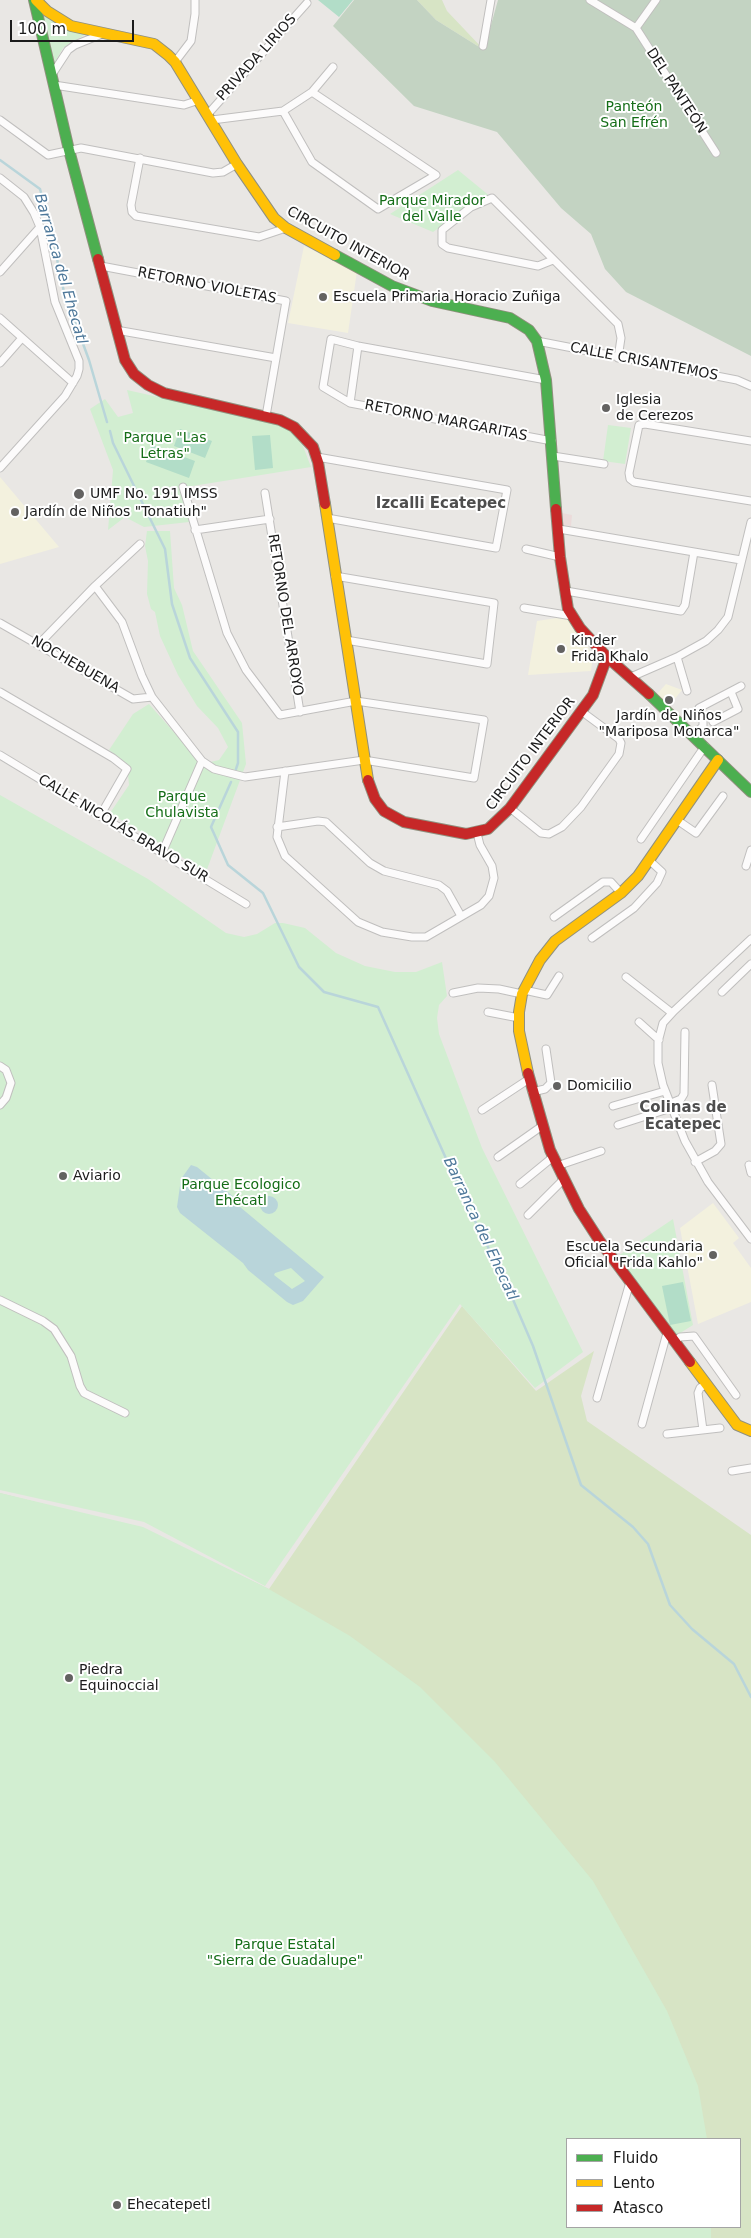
<!DOCTYPE html>
<html>
<head>
<meta charset="utf-8">
<style>
	body { margin:0 }
	#map { position:relative; width:751px; height:2238px; overflow:hidden; background:#e9e7e4; font-family:"DejaVu Sans",sans-serif }
	canvas { display:block }
	.legend { position:absolute; left:566px; top:2138px; width:175px; height:90px; box-sizing:border-box; background:#fff; border:1px solid #a4a4a4; margin:0; padding:6px 9px; list-style:none; font-size:15px; color:#1b1b1b }
	.legend li { display:flex; align-items:center; gap:10px; height:25px }
	.legend b { width:25px; border:1px solid #a4a4a4 }
	.scale { position:absolute; left:10px; top:20px; width:124px; height:22px; box-sizing:border-box; border:2px solid #1b1b1b; border-top:0; padding-left:6px; font-size:15px; line-height:18px; white-space:nowrap; color:#1b1b1b; -webkit-text-stroke:4px #fff; paint-order:stroke }
</style>
</head>
<body>
<div id="map">
<canvas width="751" height="2238"></canvas>
<ul class="legend">
<li><b style="height:6px;background:#4caf50"></b>Fluido</li>
<li><b style="height:6px;background:#ffc107"></b>Lento</li>
<li><b style="height:6px;background:#c62828"></b>Atasco</li>
</ul>
<div class="scale">100 m</div>
</div>
<script>
const ctx = document.querySelector('canvas').getContext('2d');
ctx.lineJoin = 'round';
function paint(path, color) { ctx.fillStyle = color; ctx.fill(path, 'evenodd'); }
const shape = rows => new Path2D(rows.map(r => 'M' + r).join(''));
function stroke(path, color, width, dash) { ctx.strokeStyle = color; ctx.lineWidth = width; ctx.lineCap = dash ? 'butt' : 'round'; ctx.setLineDash(dash || []); ctx.stroke(path); }
function label(font, color, halo, rows, align = 'center') {
  ctx.font = font + ' "DejaVu Sans",sans-serif'; ctx.lineWidth = 4; ctx.setLineDash([]); ctx.textBaseline = 'middle'; ctx.strokeStyle = halo; ctx.fillStyle = color; for (const [text, x, y, turn = 0] of rows) {
    ctx.save(); ctx.translate(x, y); ctx.rotate((+turn || 0) * Math.PI / 180); ctx.textAlign = isNaN(turn) ? turn : align; if (halo) ctx.strokeText(text, 0, 0); ctx.fillText(text, 0, 0); ctx.restore();
  }
}
const commercial = shape([
	[562,513,572,515,571,526,562,525]
]);
const education = shape([
	[304,246,357,271,348,333,288,323],
	[0,477,59,547,0,564],
	[570,616,593,656,591,671,528,675,537,621],
	[666,684,682,690,669,706,657,694],
	[713,1203,739,1238,733,1243,751,1268,751,1302,698,1324,680,1228]
]);
const grass = shape([
	[417,0,442,0,447,11,484,50,436,20],
	[462,1306,536,1391,594,1351,581,1396,587,1421,751,1535,751,2238,0,2238,0,1493,146,1530,269,1589],
	[567,2139,740,2139,740,2227,567,2227]
]);
const cemetery = shape([
	[354,0,417,0,436,20,484,50,498,0,751,0,751,356,626,292,605,269,591,234,561,208,497,132,414,106,333,26]
]);
const park = shape([
	[40,10,62,28,86,34,63,48,52,67],
	[458,170,491,197,471,206,433,232,390,214],
	[127,390,278,424,292,430,303,446,311,467,180,488,189,522,144,527,125,517,108,530,113,470,90,409,105,399,118,417,133,413],
	[608,425,631,428,625,464,603,461],
	[147,531,170,531,174,588,182,605,193,651,242,723,246,764,206,872,110,813,129,785,127,764,109,750,133,714,149,704,202,764,219,760,228,747,218,728,197,706,178,675,160,636,155,612,151,609,147,594,148,561,145,546],
	[0,795,148,879,226,933,244,937,257,934,275,923,283,923,305,928,336,953,365,966,395,972,416,972,442,962,447,996,439,1005,437,1018,439,1034,482,1148,583,1352,535,1388,460,1304,265,1586,144,1522,0,1490],
	[673,1219,693,1325,677,1335,618,1256],
	[0,1493,143,1527,267,1588,350,1636,420,1687,495,1762,593,1881,667,2011,698,2086,707,2139,567,2139,567,2227,711,2227,711,2238,0,2238]
]);
const pitch = shape([
	[318,0,353,0,339,17],
	[180,429,212,441,205,458,174,446],
	[270,435,273,468,255,470,252,436],
	[152,445,195,461,189,478,146,462],
	[683,1282,691,1321,670,1325,662,1286]
]);
const water = shape([
	[191,1165,197,1167,235,1198,240,1207,324,1277,303,1301,293,1305,287,1302,248,1270,243,1263,180,1213,177,1207,181,1179],
	[291,1268,305,1281,292,1289,274,1275,275,1273],
	'260 1205a9 9 0 1 1 18 0a9 9 0 1 1-18 0Z'
]);
const stream = shape([
	[0,160,40,189,50,226,64,292,89,360,107,422],
	[110,431,113,443,165,549,172,604,190,658,238,732,238,763,236,769],
	[231,782,211,827,228,865,263,893,299,967,324,992,378,1007,466,1203,505,1281,533,1346,581,1485,633,1527,648,1544,670,1605,692,1629,734,1664,751,1697]
]);
const street = shape([
	[590,0,636,28,716,153],
	[636,28,656,0],
	[483,46,491,0],
	[175,62,191,41,195,14,195,0],
	[51,76,68,50,75,45,102,34],
	[54,85,184,105,199,100],
	[283,111,312,162,378,209,436,175,312,92],
	[208,114,307,3],
	[0,120,48,155,81,148,213,173,223,172,237,164],
	[212,120,283,111,312,92,333,67],
	[140,158,131,205,132,212,136,216,259,237,286,228],
	[0,178,24,197,34,213,40,227,55,302,79,361,79,369,77,376,65,396,0,468],
	[553,260,538,266,448,248,442,244,442,230,471,207,492,198,618,324,621,338,618,358],
	[101,266,286,301,266,416],
	[0,272,40,227],
	[0,318,73,383],
	[116,330,276,358],
	[537,341,737,380,751,386],
	[0,363,22,338],
	[546,380,358,346,331,339,323,387,350,403,552,441],
	[350,403,358,346],
	[751,441,645,424,639,425,629,473,630,479,634,482,751,501],
	[553,456,604,464],
	[317,457,507,490,496,548,327,518],
	[265,493,300,712],
	[559,529,741,560],
	[195,530,270,519],
	[526,549,560,557],
	[335,576,494,603,487,664,346,640],
	[95,586,122,622,142,676,152,697,202,761,214,769,245,777,364,760,474,778,484,720,356,701,280,715,246,670,227,633,183,487],
	[566,591,681,611,685,605,694,552],
	[524,608,572,616],
	[0,623,133,699,152,697],
	[39,644,95,586,140,544],
	[677,657,687,691],
	[631,677,677,657,706,641,718,630,728,617,751,522],
	[0,692,113,758,127,769,100,816],
	[713,722,738,709,731,692],
	[694,735,703,726,703,721,699,708,741,686],
	[0,755,246,904],
	[285,771,277,837,285,856,358,922,382,932,412,937,426,937,481,905,489,896,494,878,492,866,480,845,477,833],
	[510,808,541,833,549,834,562,827,581,807,619,754,621,743,619,739,581,711],
	[677,820,696,833,723,796],
	[277,827,318,821,326,822,370,863,384,871,439,885,447,891,461,916],
	[641,839,705,746],
	[162,853,202,761],
	[746,866,751,850],
	[554,917,603,882,611,882,621,893],
	[592,938,634,908,657,883,662,872,649,860],
	[751,939,674,1011,663,1023,658,1042,658,1063,663,1085,685,1141,708,1182,751,1239],
	[626,977,672,1013],
	[524,990,547,995,559,976],
	[722,992,751,964],
	[453,993,478,988,499,989,522,994],
	[488,1012,519,1018],
	[639,1022,659,1040],
	[0,1066,6,1070,11,1083,6,1098,0,1105],
	[532,1092,545,1089,551,1083,546,1049],
	[669,1104,681,1099,684,1094,685,1032],
	[613,1106,665,1091],
	[482,1110,529,1079],
	[618,1125,671,1108],
	[498,1157,542,1126],
	[695,1162,715,1151,721,1144,712,1085],
	[749,1165,751,1173],
	[557,1166,601,1151],
	[520,1184,553,1157],
	[528,1215,563,1180],
	[0,1300,43,1321,54,1329,71,1356,80,1386,84,1393,125,1413],
	[675,1342,680,1337,694,1336,736,1395],
	[597,1398,630,1282],
	[642,1424,667,1333],
	[703,1430,698,1393,700,1388,706,1384],
	[667,1434,720,1428],
	[732,1471,751,1468]
]);
const fast = shape([
	[34,0,69,150,98,259],
	[335,255,392,286,432,301,510,318,529,330,537,341,546,380,556,509],
	[649,694,751,792]
]);
const slow = shape([
	[36,0,47,11,71,26,154,44,168,55,175,62,237,164,274,218,286,228,335,255],
	[325,504,368,780],
	[528,1073,519,1031,519,1012,522,994,540,960,555,941,621,893,638,876,718,760],
	[690,1362,737,1425,751,1431]
]);
const jam = shape([
	[98,259,125,360,134,374,148,385,164,393,280,420,294,427,313,447,318,462,325,504],
	[556,509,560,557,568,609,580,628,607,657,649,694],
	[368,780,375,799,384,811,404,822,466,834,488,829,510,808,593,695,607,657],
	[528,1073,550,1150,579,1209,599,1240,690,1362]
]);
const markers = [
	[323,297,5,"#636261"],
	[606,408,5,"#636261"],
	[79,494,6,"#636261"],
	[15,512,5,"#636261"],
	[561,649,5,"#636261"],
	[669,700,5,"#636261"],
	[557,1086,5,"#636261"],
	[63,1176,5,"#636261"],
	[713,1255,5,"#636261"],
	[69,1678,5,"#636261"],
	[117,2205,5,"#636261"]
];
const streetNames = [
	["PRIVADA LIRIOS",257,58,-48],
	["DEL PANTEÓN",676,91,57],
	["CIRCUITO INTERIOR",348,244,29],
	["RETORNO VIOLETAS",207,286,11],
	["CALLE CRISANTEMOS",644,362,11],
	["RETORNO MARGARITAS",446,421,11],
	["RETORNO DEL ARROYO",285,615,81],
	["NOCHEBUENA",75,665,30],
	["CIRCUITO INTERIOR",531,754,-53],
	["CALLE NICOLÁS BRAVO SUR",123,829,31]
];
const parkNames = [
	["Panteón",634,107],
	["San Efrén",634,123],
	["Parque Mirador",432,201],
	["del Valle",432,217],
	["Parque \"Las",165,438],
	["Letras\"",165,454],
	["Parque",182,797],
	["Chulavista",182,813],
	["Parque Ecologico",241,1185],
	["Ehécatl",241,1201],
	["Parque Estatal",285,1945],
	["\"Sierra de Guadalupe\"",285,1961]
];
const poiNames = [
	["Escuela Primaria Horacio Zuñiga",333,297],
	["Iglesia",616,400],
	["de Cerezos",616,416],
	["UMF No. 191 IMSS",90,494],
	["Jardín de Niños \"Tonatiuh\"",25,512],
	["Kinder",571,641],
	["Frida Khalo",571,657],
	["Jardín de Niños",669,716,"center"],
	["\"Mariposa Monarca\"",669,732,"center"],
	["Domicilio",567,1086],
	["Aviario",73,1176],
	["Escuela Secundaria",703,1247,"right"],
	["Oficial \"Frida Kahlo\"",703,1263,"right"],
	["Piedra",79,1670],
	["Equinoccial",79,1686],
	["Ehecatepetl",127,2205]
];
const waterNames = [
	["Barranca del Ehecatl",60,269,74],
	["Barranca del Ehecatl",480,1229,65]
];
const neighbourhoodNames = [
	["Izcalli Ecatepec",441,504],
	["Colinas de",683,1108],
	["Ecatepec",683,1125]
];
paint(commercial, '#ebdbda');
paint(education, '#f3f1de');
paint(grass, '#d7e4c5');
paint(cemetery, '#c3d3c2');
paint(park, '#d2eed1');
paint(pitch, '#b2ddc8');
paint(water, '#b9d5da');
stroke(stream, '#b9d5da', 2.5);
stroke(street, '#c0bfbe', 9);
stroke(fast, '#90907e', 12);
stroke(slow, '#90907e', 12);
stroke(jam, '#90907e', 12);
stroke(street, '#fcfbfb', 7);
stroke(fast, '#4caf50', 10);
stroke(slow, '#ffc107', 10);
stroke(jam, '#c62828', 10);
for (const [x, y, r, color] of markers) { const dot = new Path2D(); dot.arc(x, y, r, 0, 2 * Math.PI); ctx.fillStyle = color; ctx.fill(dot); stroke(dot, '#fff', 2); }
label('14px', '#1b1b1b', '#fff', streetNames);
label('14px', '#146d17', '#fff', parkNames);
label('14px', '#1b1b1b', '#fff', poiNames, 'left');
label('italic 15px', '#4e789a', '#fff', waterNames);
label('bold 15px', '#4e4e4e', '#fff', neighbourhoodNames);
</script>
</body>
</html>
